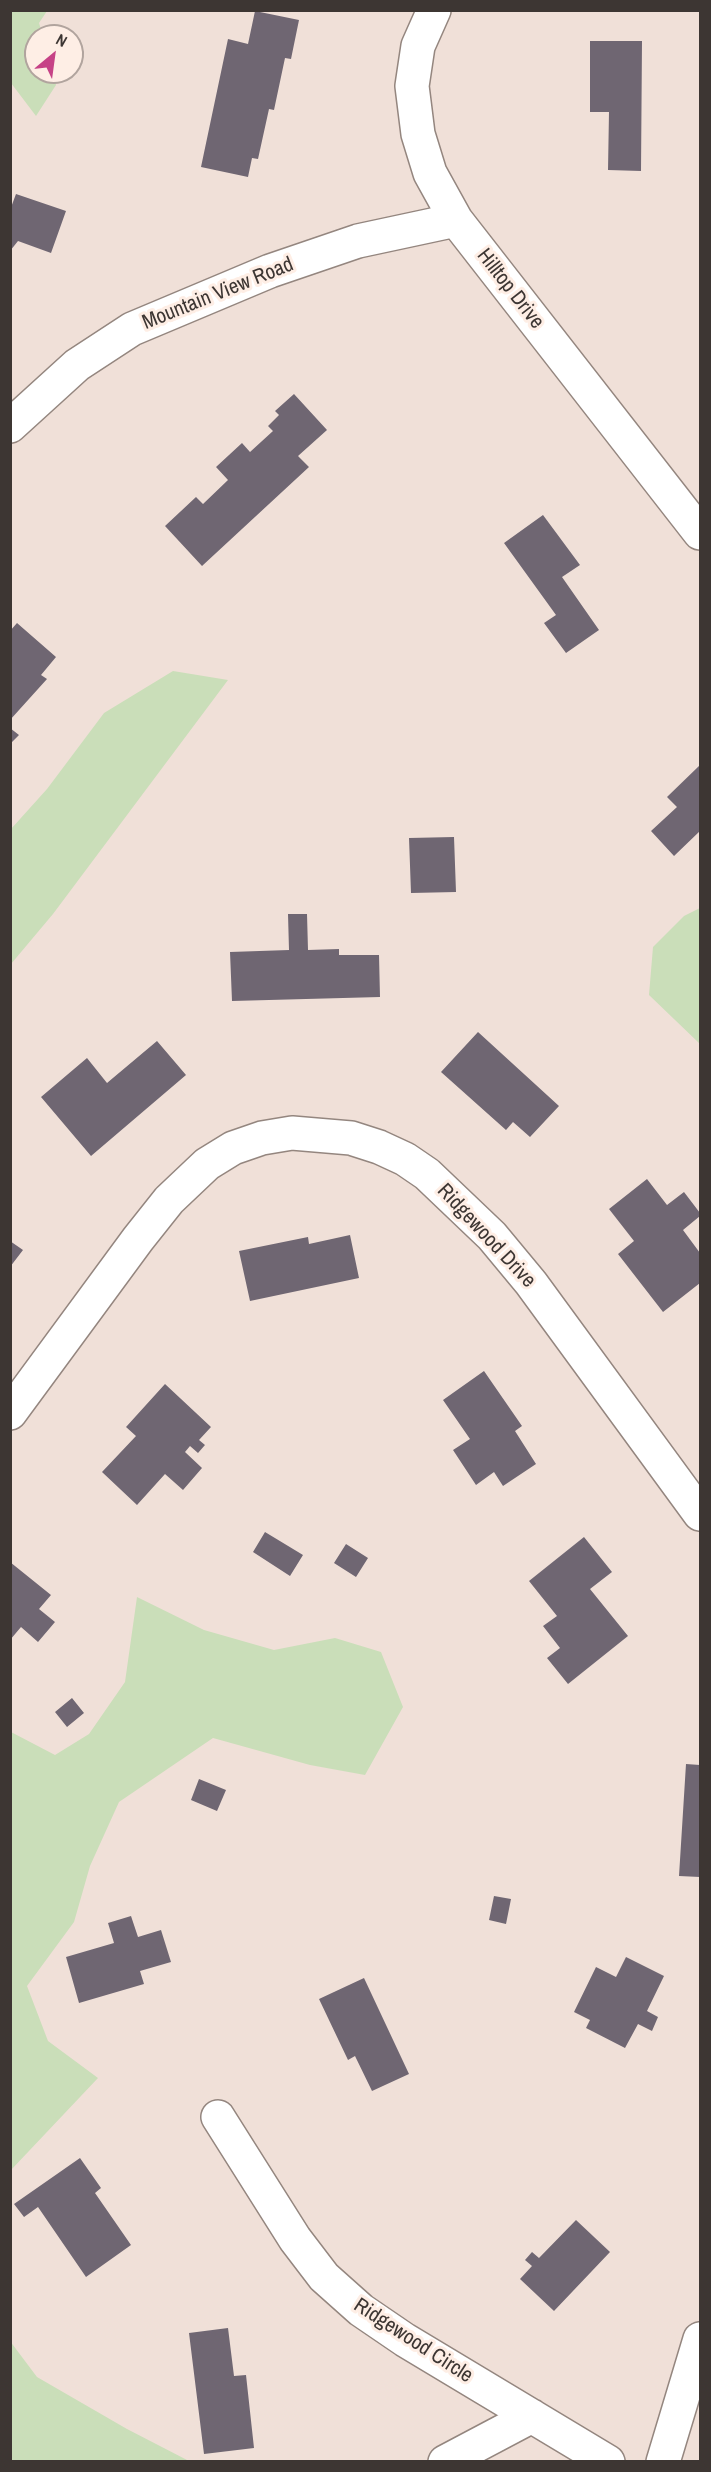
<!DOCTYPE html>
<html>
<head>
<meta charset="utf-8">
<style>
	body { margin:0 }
	#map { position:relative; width:711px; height:2472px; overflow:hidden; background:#f0e0d8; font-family:"Archivo Narrow",sans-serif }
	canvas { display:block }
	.frame { position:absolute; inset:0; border:12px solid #3d3633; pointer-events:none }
	.north { position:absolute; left:24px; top:24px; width:60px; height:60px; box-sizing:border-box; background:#feeee5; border:2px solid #b1a49e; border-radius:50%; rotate:29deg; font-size:16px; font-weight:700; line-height:24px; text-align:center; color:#3d3633 }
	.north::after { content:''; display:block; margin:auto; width:21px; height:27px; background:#c64286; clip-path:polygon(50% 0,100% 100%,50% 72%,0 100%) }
</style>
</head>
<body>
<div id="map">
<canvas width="711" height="2472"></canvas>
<div class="frame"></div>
<div class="north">N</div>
</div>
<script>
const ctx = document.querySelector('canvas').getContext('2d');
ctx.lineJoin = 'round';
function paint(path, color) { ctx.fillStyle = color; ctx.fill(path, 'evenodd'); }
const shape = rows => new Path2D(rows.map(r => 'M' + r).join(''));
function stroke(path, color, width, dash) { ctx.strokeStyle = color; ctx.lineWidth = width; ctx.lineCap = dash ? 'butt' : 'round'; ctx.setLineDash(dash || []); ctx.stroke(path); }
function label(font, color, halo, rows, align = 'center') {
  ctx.font = font + ' "Archivo Narrow",sans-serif'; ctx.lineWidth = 6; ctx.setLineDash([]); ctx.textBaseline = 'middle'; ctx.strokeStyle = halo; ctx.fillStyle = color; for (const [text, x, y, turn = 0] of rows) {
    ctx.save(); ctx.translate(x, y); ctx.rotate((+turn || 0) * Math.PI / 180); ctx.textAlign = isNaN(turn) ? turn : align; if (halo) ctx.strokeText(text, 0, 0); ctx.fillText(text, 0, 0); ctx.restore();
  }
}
const green = shape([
	[11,10,47,11,39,23,43,36,36,36,36,72,53,72,56,85,36,116,11,83],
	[173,671,228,680,53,914,11,964,11,829,47,789,104,713],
	[700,908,700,1044,649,995,653,947,684,916],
	[137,1597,204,1630,274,1650,335,1638,381,1652,403,1707,365,1775,310,1765,213,1738,119,1802,90,1866,74,1922,27,1986,48,2041,98,2078,11,2170,11,1732,55,1755,89,1734,125,1682],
	[10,2341,37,2377,127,2429,189,2461,11,2461]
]);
const building = shape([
	[255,11,299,20,291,59,285,58,274,110,269,109,258,159,252,158,248,177,201,167,228,39,248,44],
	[590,41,642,41,641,171,608,170,609,112,590,112],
	[16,194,66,211,51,253,18,241,10,251,10,210],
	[294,394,327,430,298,456,309,467,202,566,165,526,196,497,203,504,228,480,216,467,242,443,250,452,273,431,268,426,279,415,275,411],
	[543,515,580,565,562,577,599,630,566,653,544,623,556,615,504,543],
	[17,623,56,657,41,675,47,679,10,720,10,631],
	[10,728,19,735,10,744],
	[700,765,700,831,674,856,651,831,677,807,667,797],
	[454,837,456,892,411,893,409,838],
	[288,914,307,914,308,950,339,949,339,955,379,955,380,997,232,1001,230,952,289,950],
	[478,1032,559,1106,530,1137,513,1122,506,1130,441,1072],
	[157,1041,186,1075,91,1156,41,1097,87,1058,107,1083],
	[647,1179,667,1205,684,1192,700,1213,700,1216,683,1230,700,1253,700,1283,663,1312,618,1254,634,1241,609,1209],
	[350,1235,359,1278,250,1301,239,1251,308,1237,309,1244],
	[10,1241,23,1250,10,1267],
	[484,1371,522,1426,515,1431,536,1464,503,1486,494,1472,476,1485,453,1450,470,1439,443,1400],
	[165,1384,211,1427,199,1440,205,1445,198,1453,190,1446,185,1452,202,1468,183,1490,165,1474,137,1505,102,1472,136,1436,126,1427],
	[265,1532,303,1555,290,1576,253,1552],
	[584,1537,612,1572,590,1589,628,1636,568,1684,547,1658,560,1648,543,1626,557,1616,529,1581],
	[346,1544,368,1558,356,1577,334,1563],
	[10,1562,51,1595,39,1609,55,1622,38,1642,21,1627,10,1640],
	[72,1698,84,1713,67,1727,55,1712],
	[686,1764,700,1765,700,1877,679,1876],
	[199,1779,226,1790,217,1811,191,1800],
	[494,1896,511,1899,506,1924,489,1920],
	[131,1916,138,1937,161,1930,171,1962,140,1971,144,1984,79,2003,66,1957,114,1943,108,1923],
	[626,1957,664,1976,647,2011,658,2017,652,2031,638,2024,625,2048,586,2028,590,2020,574,2012,596,1967,616,1977],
	[364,1978,409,2074,372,2091,355,2056,348,2060,319,1999],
	[80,2158,101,2188,95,2193,131,2245,86,2277,38,2207,24,2217,14,2204],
	[576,2220,610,2252,554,2311,520,2279,532,2266,525,2260,532,2252,539,2258],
	[228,2328,234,2376,246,2375,254,2448,204,2454,189,2333]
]);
const street = shape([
	[434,10,418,46,412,86,418,134,430,173,456,220,700,533],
	[10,426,77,365,132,329,270,271,358,241,456,220],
	[10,1413,138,1239,169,1200,207,1164,233,1148,262,1138,292,1133,351,1138,379,1147,405,1159,427,1174,492,1236,531,1283,700,1514],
	[218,2117,295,2239,324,2277,361,2310,405,2340,608,2462],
	[445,2462,532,2416],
	[663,2462,700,2339]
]);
const streetNames = [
	["Hilltop Drive",510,289,52],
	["Mountain View Road",218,294,-22],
	["Ridgewood Drive",486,1236,47],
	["Ridgewood Circle",413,2341,33]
];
paint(green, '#cadeb9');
paint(building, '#6f6672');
stroke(street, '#94867f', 36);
stroke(street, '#fff', 33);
label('21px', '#3d3633', '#feeee5', streetNames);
</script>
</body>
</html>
